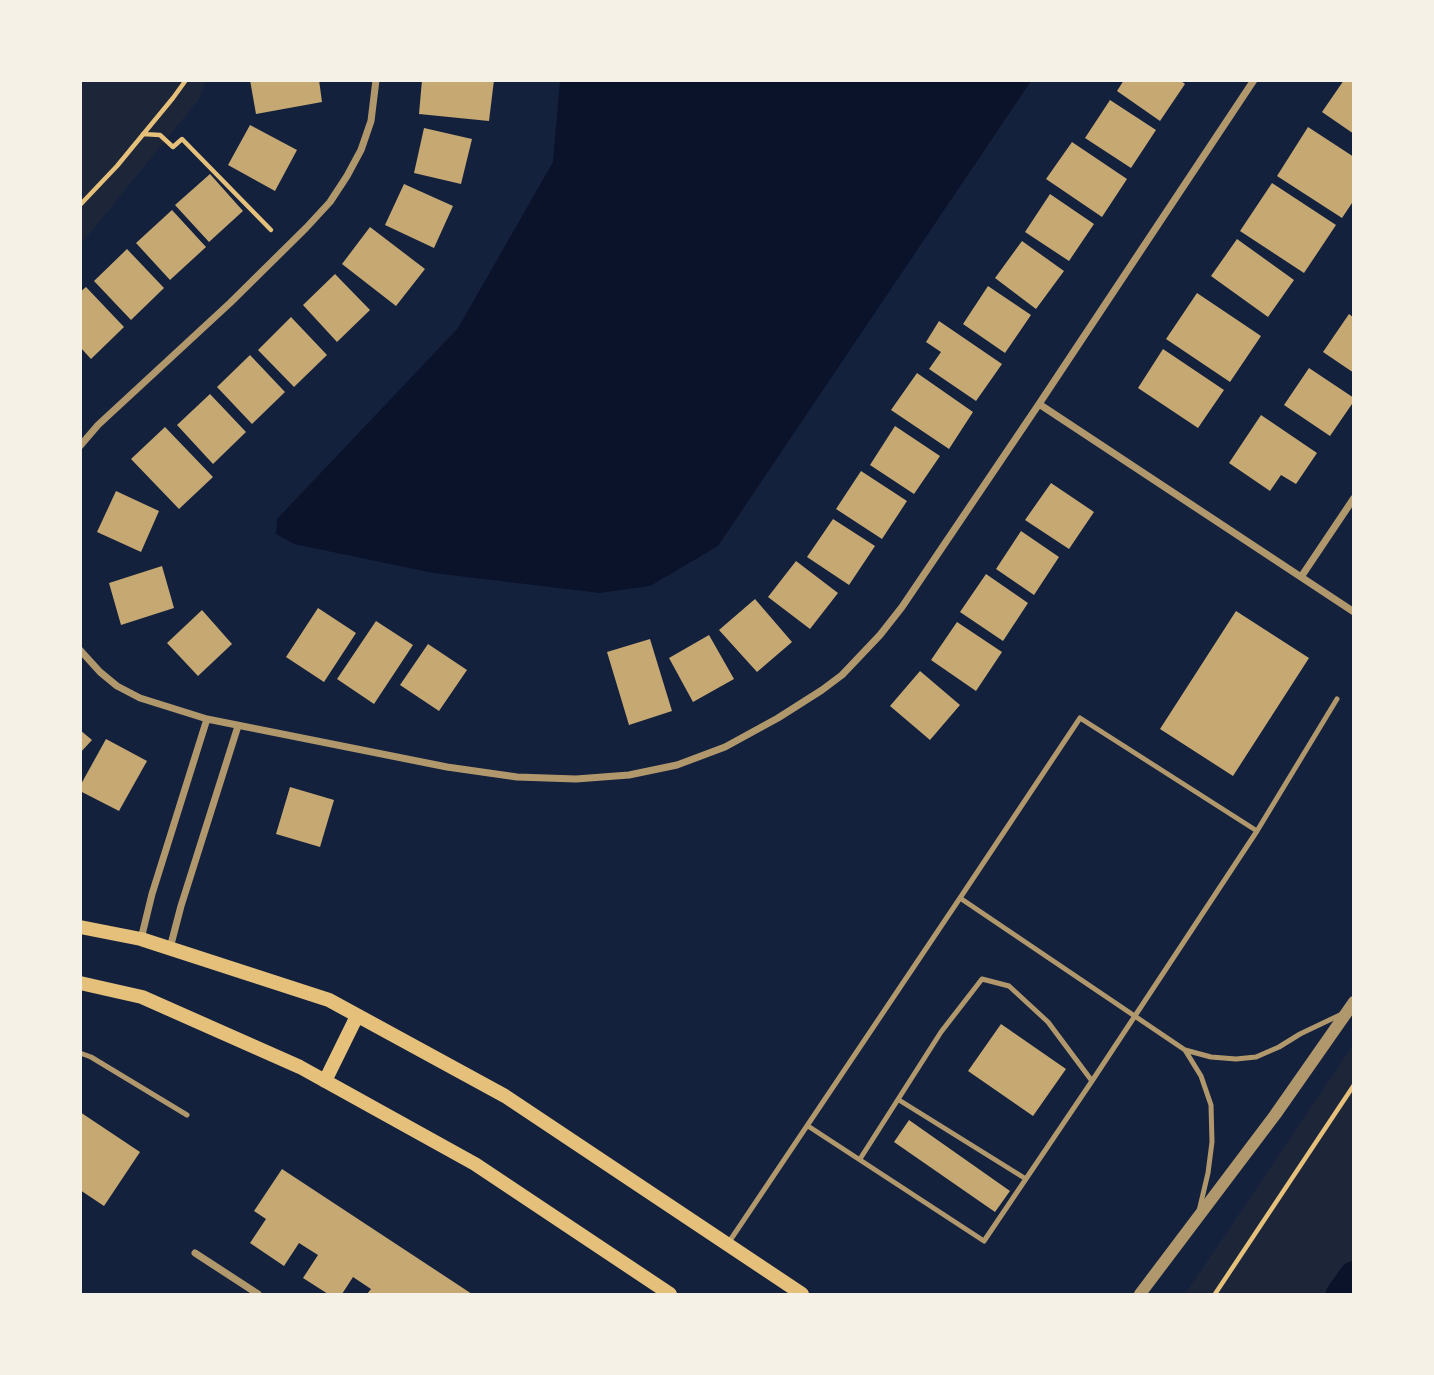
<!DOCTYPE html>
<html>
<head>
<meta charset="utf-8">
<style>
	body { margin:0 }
	#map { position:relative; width:1434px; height:1375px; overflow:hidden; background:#14213d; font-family:Lato,sans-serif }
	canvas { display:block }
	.frame { position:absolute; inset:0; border:82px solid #f6f1e7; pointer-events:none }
</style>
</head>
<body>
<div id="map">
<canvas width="1434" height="1375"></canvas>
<div class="frame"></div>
</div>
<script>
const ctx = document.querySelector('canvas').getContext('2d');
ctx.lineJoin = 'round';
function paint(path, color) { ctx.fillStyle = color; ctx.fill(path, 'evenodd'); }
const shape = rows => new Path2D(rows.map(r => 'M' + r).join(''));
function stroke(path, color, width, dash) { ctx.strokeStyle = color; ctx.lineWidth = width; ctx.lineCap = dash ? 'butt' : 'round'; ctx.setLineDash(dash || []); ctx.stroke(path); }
const green = shape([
	[81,81,206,81,200,98,81,244],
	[1353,1045,1353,1294,1185,1294]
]);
const water = shape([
	[560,80,1031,81,718,546,650,586,600,593,433,573,294,544,276,534,277,519,458,328,553,162]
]);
const canal = shape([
	[1341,1294,1354,1276]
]);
const building = shape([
	[250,80,319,80,322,102,256,114],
	[422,80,494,80,489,121,419,114],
	[1124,80,1180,80,1185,84,1160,121,1117,91],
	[1344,80,1354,80,1354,134,1322,112],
	[1110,100,1156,130,1131,168,1085,138],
	[250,125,297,150,275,191,228,165],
	[1308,127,1354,157,1354,200,1342,218,1277,176],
	[424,128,472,139,461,184,414,173],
	[1072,142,1127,179,1102,217,1046,179],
	[210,174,243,211,209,242,175,205],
	[1272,183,1336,225,1304,273,1240,231],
	[404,184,453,206,434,248,385,225],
	[1050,194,1094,224,1069,261,1025,232],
	[172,210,206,247,170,280,136,243],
	[370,227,425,269,396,306,342,264],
	[1237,239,1294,280,1268,317,1211,276],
	[1022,241,1064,271,1036,309,995,278],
	[127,249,164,288,131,320,94,281],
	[335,274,370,310,337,342,303,305],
	[988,286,1031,315,1005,353,963,324],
	[86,287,124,327,91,359,80,347,80,292],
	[1197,293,1261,336,1230,382,1166,339],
	[1349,314,1354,318,1354,373,1323,352],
	[291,317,327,355,294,387,258,350],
	[939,321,1002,364,976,401,929,369,941,352,926,342],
	[1163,349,1224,390,1198,428,1138,388],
	[250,355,285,392,252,424,217,387],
	[1309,368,1354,398,1354,401,1330,436,1284,405],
	[917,373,973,412,949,449,891,410],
	[210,394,246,432,213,464,177,425],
	[1261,415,1317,453,1296,484,1281,475,1270,491,1229,463],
	[895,426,940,456,914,494,870,465],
	[165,427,213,477,179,509,131,459],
	[861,471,907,501,882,539,836,509],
	[1051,483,1094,512,1069,549,1025,520],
	[116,491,159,511,141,552,97,532],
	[833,519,875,546,849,585,807,557],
	[1021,531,1059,557,1034,595,996,569],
	[796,561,838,593,810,629,768,597],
	[162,566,174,608,121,625,109,583],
	[986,574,1028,603,1003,641,960,612],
	[755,599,792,642,757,672,719,630],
	[318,608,356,633,324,682,286,657],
	[202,610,232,644,198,676,167,643],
	[1236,611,1309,658,1233,776,1160,729],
	[376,621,413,645,374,704,337,679],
	[957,622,1002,652,976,691,931,660],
	[709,635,734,679,693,702,669,658],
	[650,639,672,711,629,725,607,652],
	[428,644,467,670,439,711,400,685],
	[920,671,960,705,930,740,890,706],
	[80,730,92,740,80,753],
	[106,739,147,761,119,811,80,791,80,786],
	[290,787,334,800,320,847,276,834],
	[1001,1024,1066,1069,1033,1116,968,1071],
	[80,1112,140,1152,104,1206,80,1190],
	[909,1120,1010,1191,995,1212,894,1142],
	[282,1169,472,1294,367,1294,371,1289,353,1277,342,1294,328,1294,303,1278,318,1255,299,1243,284,1266,250,1243,266,1219,254,1211]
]);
const path = shape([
	[143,134,160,135,173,147,182,139,271,230],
	[80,205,117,166,173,98,186,80],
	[1215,1294,1354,1085]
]);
const service = shape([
	[1257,831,1337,699],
	[1185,1050,1201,1076,1211,1105,1212,1142,1208,1173,1199,1211],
	[80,1053,91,1057,187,1115],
	[899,1100,1026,1179],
	[808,1126,984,1241,1092,1081,1257,831,1080,718,960,898],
	[860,1159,941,1032,982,979,1009,986,1048,1022,1092,1081],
	[729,1242,960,898,1185,1050,1211,1057,1236,1059,1256,1057,1279,1047,1300,1034,1342,1014]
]);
const minor = shape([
	[1039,404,1354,612],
	[80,446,98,425,230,303,306,228,330,202,347,176,361,150,371,121,376,80],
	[1301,577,1354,498],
	[80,650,100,672,117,686,140,698,207,719,447,767,517,777,576,779,629,775,677,765,725,747,778,718,822,690,842,675,880,635,902,607,1039,404,1254,80],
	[141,939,152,894,207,719],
	[170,948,181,906,238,726],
	[195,1253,258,1294]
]);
const tertiary = shape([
	[1140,1294,1275,1115,1354,1002]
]);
const secondary = shape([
	[80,927,141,939,329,1000,505,1096,802,1294],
	[80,983,142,997,300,1067,475,1164,670,1294],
	[325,1081,357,1016]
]);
paint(green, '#1d2539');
paint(water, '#0b132b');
stroke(canal, '#0b132b', 30);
paint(building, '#c6a872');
stroke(path, '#e5c07b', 4.5);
stroke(service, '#b1986c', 5);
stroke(minor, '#b1986c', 7);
stroke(tertiary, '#b1986c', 12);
stroke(secondary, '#e5c07b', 14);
</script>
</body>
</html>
